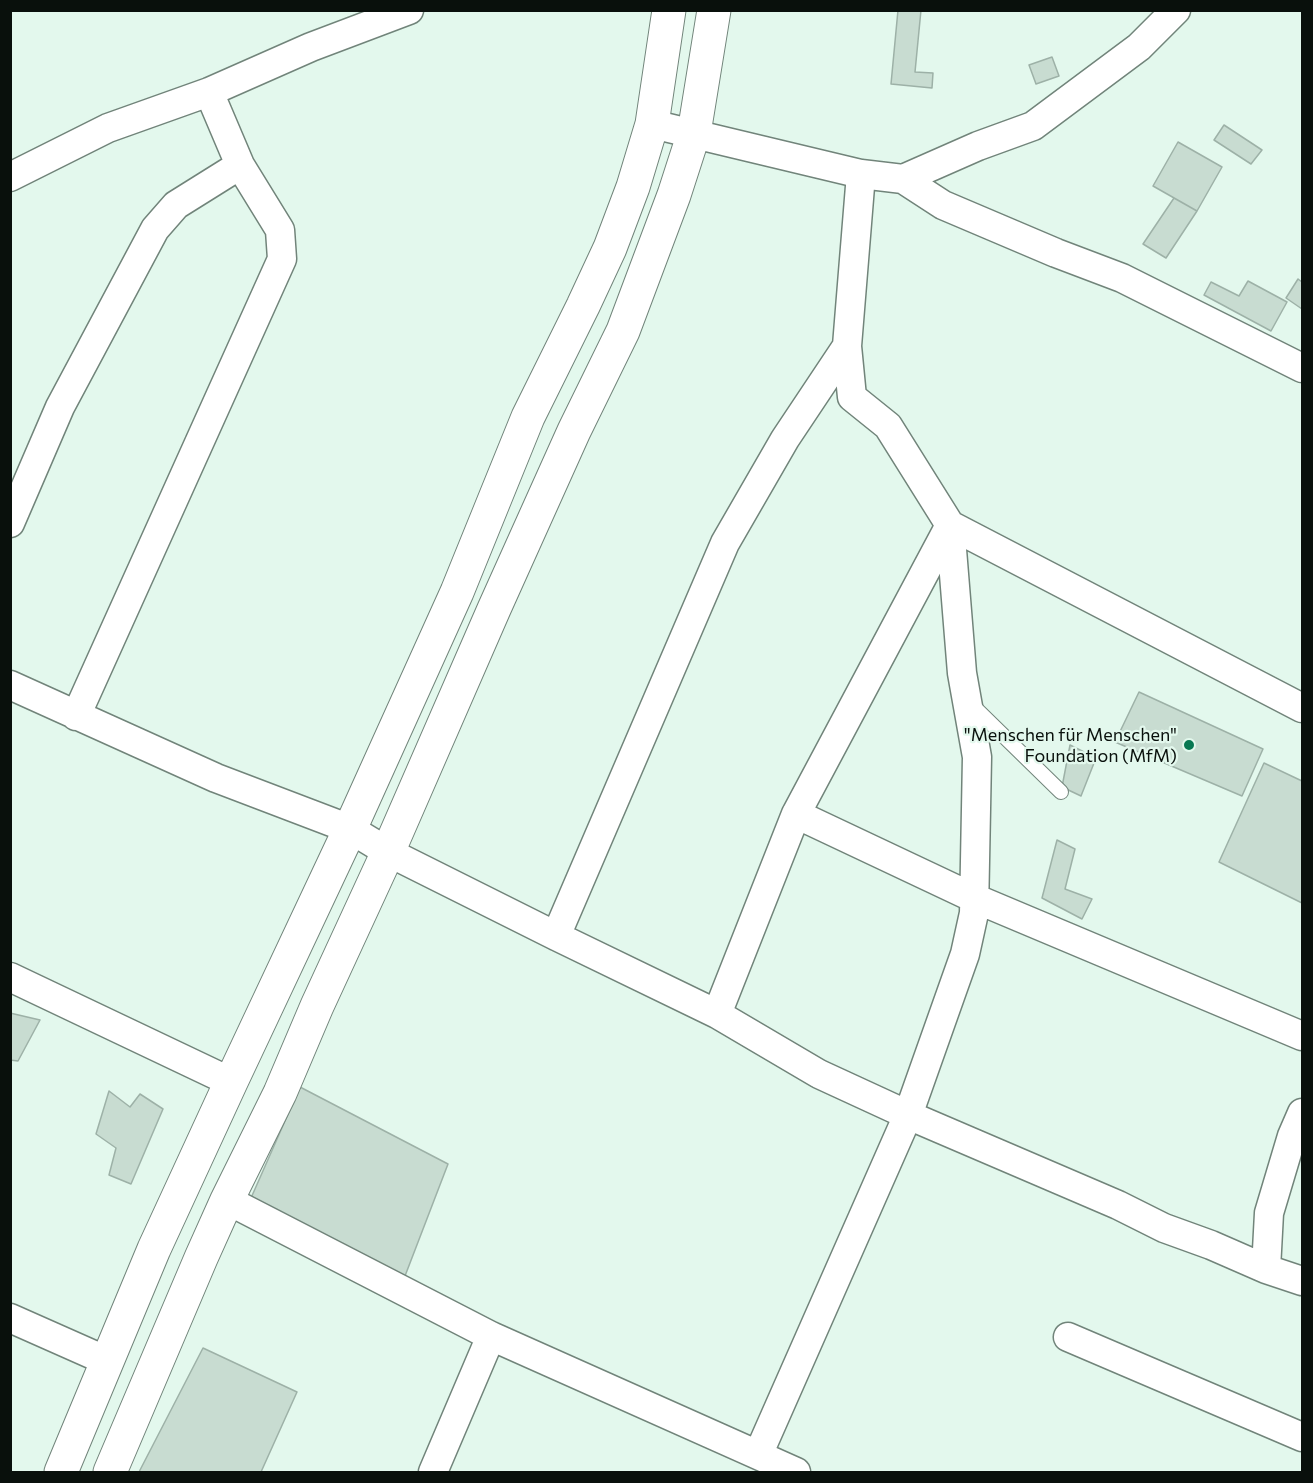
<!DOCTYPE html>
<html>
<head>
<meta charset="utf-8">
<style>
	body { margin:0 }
	#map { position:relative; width:1313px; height:1483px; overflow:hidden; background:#e3f8ed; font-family:Commissioner,sans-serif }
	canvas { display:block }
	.frame { position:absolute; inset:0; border:12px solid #09100c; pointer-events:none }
</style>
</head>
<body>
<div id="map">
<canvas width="1313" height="1483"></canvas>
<div class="frame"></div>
</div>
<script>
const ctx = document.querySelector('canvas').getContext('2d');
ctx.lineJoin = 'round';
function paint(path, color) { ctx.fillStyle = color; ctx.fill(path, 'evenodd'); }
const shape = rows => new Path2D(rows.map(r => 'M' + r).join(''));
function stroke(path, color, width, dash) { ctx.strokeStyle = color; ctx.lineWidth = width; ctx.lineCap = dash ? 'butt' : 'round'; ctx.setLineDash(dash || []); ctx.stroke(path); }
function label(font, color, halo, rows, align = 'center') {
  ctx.font = font + ' Commissioner,sans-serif'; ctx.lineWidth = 4.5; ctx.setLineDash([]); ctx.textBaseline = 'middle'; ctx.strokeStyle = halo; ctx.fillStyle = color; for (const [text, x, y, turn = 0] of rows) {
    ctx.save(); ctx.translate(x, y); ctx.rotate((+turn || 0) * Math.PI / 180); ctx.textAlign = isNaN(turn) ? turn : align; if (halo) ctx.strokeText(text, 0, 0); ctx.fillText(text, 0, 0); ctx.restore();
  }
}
const building = shape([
	[898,10,921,10,915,72,933,73,932,88,891,84,898,10],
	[1052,57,1059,76,1036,84,1029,65,1052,57],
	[1224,125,1262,150,1251,164,1214,140,1224,125],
	[1178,142,1222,167,1197,211,1153,186,1178,142],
	[1174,198,1197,211,1166,258,1143,244,1174,198],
	[1298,279,1302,282,1302,309,1286,298,1298,279],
	[1248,281,1287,302,1271,331,1204,295,1211,282,1239,296,1248,281],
	[1139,692,1263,749,1242,796,1115,742,1139,692],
	[1070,745,1096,758,1081,796,1062,787,1070,745],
	[1264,763,1302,781,1302,903,1219,862,1264,763],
	[1057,840,1075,849,1065,889,1092,899,1082,919,1042,898,1057,840],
	[10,1013,40,1020,18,1061,10,1060,10,1013],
	[300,1087,448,1164,405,1276,251,1198,300,1087],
	[109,1091,130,1107,140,1094,163,1109,131,1184,109,1175,116,1148,96,1134,109,1091],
	[203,1348,297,1392,261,1472,139,1472,203,1348]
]);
const service = shape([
	[972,705,1061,792]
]);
const minor = shape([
	[652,124,861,174,903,179,978,146,1033,126,1139,47,1176,10],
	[10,177,108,128,209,92,311,47,409,10],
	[903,179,943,205,1056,253,1122,278,1302,368],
	[10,523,60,407,155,229,176,205,240,165],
	[10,685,216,778,350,829,388,852,556,936,717,1014,819,1074,908,1115,1118,1205,1164,1228,1211,1245,1266,1269,1302,1281],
	[76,716,282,259,280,230,240,165,209,92],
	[796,814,974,898,1302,1036],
	[556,936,725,543,785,439,847,346],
	[10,977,231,1082],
	[717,1014,796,814,950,525,1302,708],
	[227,1200,491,1336,796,1472],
	[1266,1269,1269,1213,1292,1136,1302,1113],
	[10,1318,107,1361],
	[1068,1337,1302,1437],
	[758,1455,908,1115,965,954,974,913,977,757,962,673,950,525,888,426,852,397,847,346,861,174],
	[433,1472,491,1336]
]);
const secondary = shape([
	[61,1472,154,1249,231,1082,350,829,457,592,528,417,583,306,610,248,633,187,652,124,669,10],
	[110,1472,201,1258,227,1200,280,1093,317,1006,388,852,494,609,574,431,623,331,674,195,694,133,714,10]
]);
const markers = [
	[1189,745,6,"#087852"]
];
const poiNames = [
	["\"Menschen für Menschen\"",1177,735],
	["Foundation (MfM)",1177,756]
];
paint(building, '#c8dcd1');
stroke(building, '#9db1a7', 1.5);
stroke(service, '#71847a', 16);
stroke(minor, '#71847a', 31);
stroke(secondary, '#71847a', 35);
stroke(service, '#fff', 14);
stroke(minor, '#fff', 28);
stroke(secondary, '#fff', 33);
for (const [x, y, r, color] of markers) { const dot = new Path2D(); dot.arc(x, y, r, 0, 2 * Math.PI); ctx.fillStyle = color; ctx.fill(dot); stroke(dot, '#e3f8ed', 2); }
label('18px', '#09100c', '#e3f8ed', poiNames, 'right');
</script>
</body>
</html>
